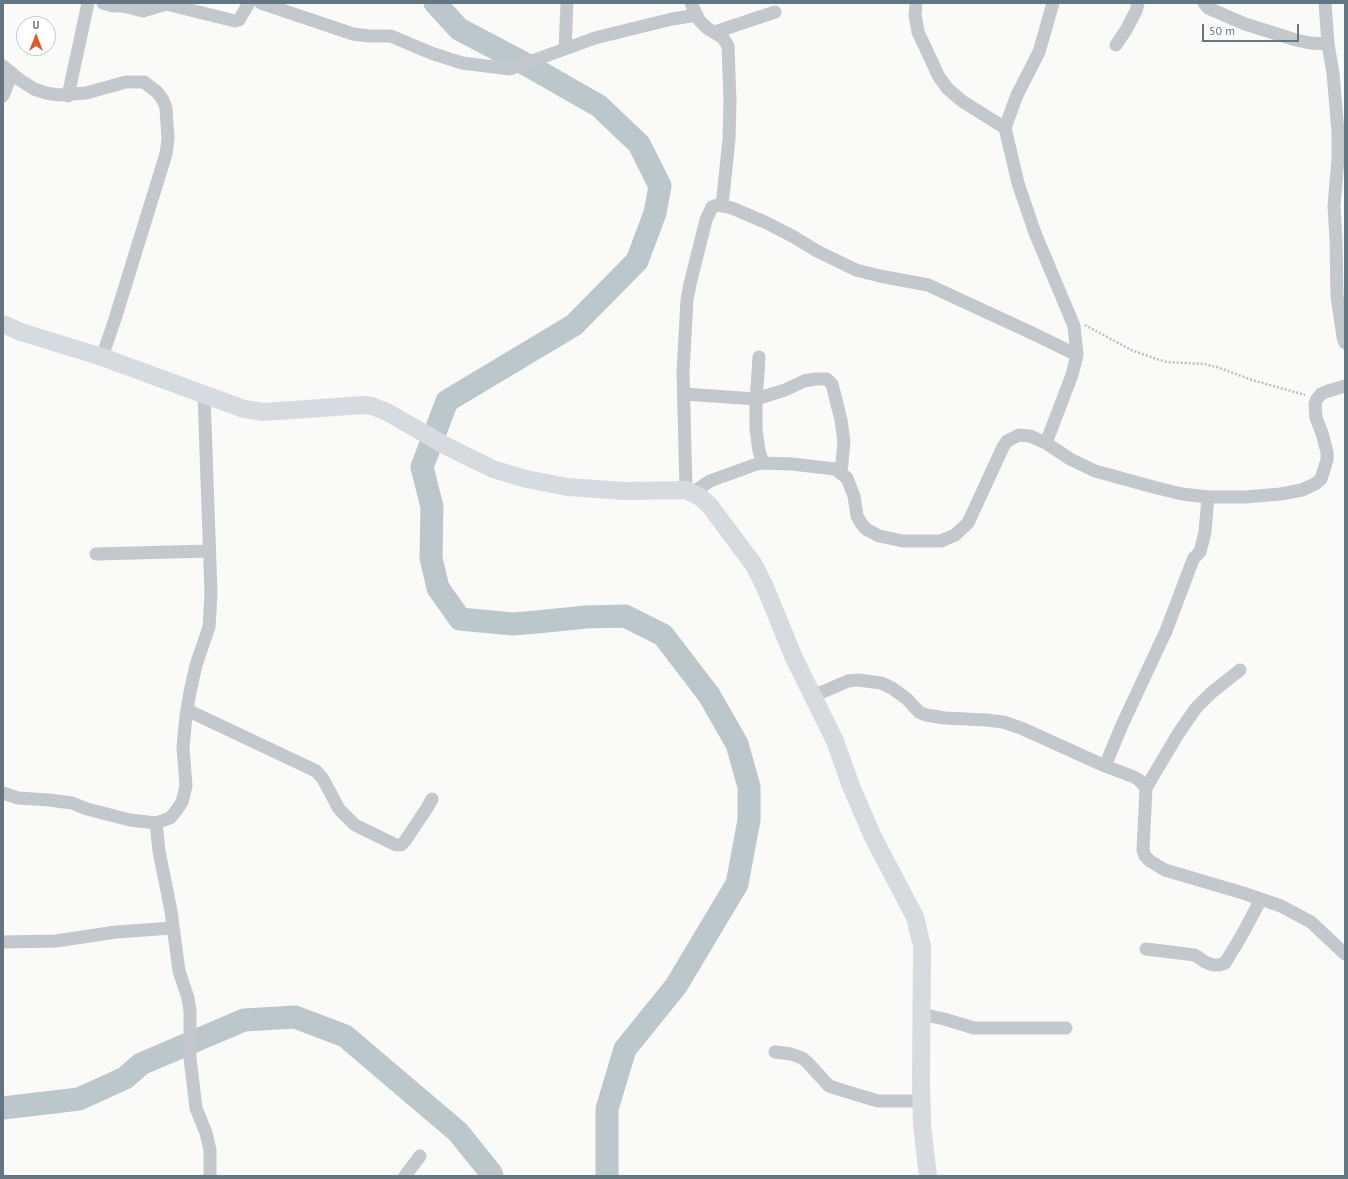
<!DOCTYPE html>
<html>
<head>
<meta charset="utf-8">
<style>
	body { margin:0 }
	#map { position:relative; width:1348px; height:1179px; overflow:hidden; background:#fafaf8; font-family:"PT Sans",sans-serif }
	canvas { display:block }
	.frame { position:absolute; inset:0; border:4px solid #657683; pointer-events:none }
	.north { position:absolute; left:16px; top:16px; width:40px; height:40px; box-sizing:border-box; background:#fff; border:1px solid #c1c8cd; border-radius:50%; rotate:0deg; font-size:11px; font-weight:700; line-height:16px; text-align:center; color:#657683 }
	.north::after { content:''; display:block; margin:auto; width:14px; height:18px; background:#e4572e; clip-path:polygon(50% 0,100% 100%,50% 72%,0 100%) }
	.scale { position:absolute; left:1202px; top:24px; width:97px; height:18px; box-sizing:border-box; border:2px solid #657683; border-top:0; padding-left:5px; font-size:12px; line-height:14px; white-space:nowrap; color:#657683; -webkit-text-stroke:3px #fff; paint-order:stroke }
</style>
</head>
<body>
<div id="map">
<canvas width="1348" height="1179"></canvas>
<div class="frame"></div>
<div class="north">U</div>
<div class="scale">50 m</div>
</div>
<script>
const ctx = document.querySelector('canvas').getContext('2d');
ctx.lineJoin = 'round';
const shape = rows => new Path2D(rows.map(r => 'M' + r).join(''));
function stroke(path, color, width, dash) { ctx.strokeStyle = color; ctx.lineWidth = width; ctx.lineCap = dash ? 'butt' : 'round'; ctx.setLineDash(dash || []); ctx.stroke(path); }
const river = shape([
	[435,3,459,29,529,66,599,106,639,144,660,186,655,213,637,261,574,325,447,401,422,467,432,507,431,558,438,588,460,619,513,624,537,622,586,617,625,616,663,635,709,695,737,744,749,787,749,820,737,884,676,986,625,1049,607,1109,607,1176],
	[3,1108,79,1099,125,1078,141,1064,244,1020,295,1017,345,1036,458,1132,491,1173,492,1176]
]);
const path = shape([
	[1085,325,1131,350,1148,356,1166,362,1204,364,1217,367,1252,380,1305,395]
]);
const street = shape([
	[103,3,113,6,123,6,143,11,166,4,235,21,239,20,249,3],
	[261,3,353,34,369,36,391,36,431,53,462,63,510,69,595,38,672,19,697,15],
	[691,3,699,20,707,28,723,38,728,46,730,101,729,139,722,206],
	[916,3,915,15,918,32,939,77,948,89,962,101,1005,128,1018,183,1035,233,1074,326,1077,355,1072,375,1046,443],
	[1204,3,1208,8,1245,24,1296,40,1310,43,1328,44,1333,73,1338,132,1338,159,1334,206,1336,240,1337,296,1343,337,1345,343],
	[1325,3,1328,44],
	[715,32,775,12],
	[1116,45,1126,30,1136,11,1138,3],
	[565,49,567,3],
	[3,66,20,80,34,89,46,93,58,95,86,93,126,82,144,82,157,92,163,100,166,108,168,139,166,154,115,319,102,357],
	[3,96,12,73],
	[68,96,88,3],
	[1005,128,1017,95,1039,52,1053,3],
	[759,357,756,403,756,429,759,451,763,463],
	[684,394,756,399,785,390,804,381,815,379,827,379,832,384,841,420,844,442,841,473],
	[686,490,683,372,687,300,690,284,706,220,712,207,718,205,732,208,767,223,794,237,817,251,856,270,880,276,928,285,1034,334,1077,355],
	[692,493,710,481,754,465,763,463,792,464,835,469,847,478,854,496,857,516,861,523,866,529,879,536,903,541,941,541,955,535,968,523,1003,447,1007,441,1019,435,1030,436,1046,443,1070,459,1095,471,1157,488,1182,494,1208,497,1245,497,1281,494,1302,490,1315,484,1321,479,1327,460,1327,452,1322,433,1316,418,1315,404,1317,399,1321,394,1328,391,1345,386],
	[96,554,209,551],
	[813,696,848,681,858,680,881,683,892,688,907,699,919,712,926,715,945,718,986,720,1003,722,1021,728,1105,766,1134,777,1139,780,1146,788,1143,850,1145,856,1150,861,1165,870,1243,893,1281,906,1311,922,1345,954],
	[187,710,316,771,323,779,339,809,355,825,396,845,401,845,405,841,427,808,432,799],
	[1105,766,1122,725,1166,631,1191,565,1194,558,1200,552,1205,532,1208,497],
	[1146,788,1178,734,1196,708,1211,693,1240,670],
	[3,793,18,798,49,800,72,803,87,809,130,820,156,823,170,818,176,811,182,802,186,786,183,747,186,716,190,692,196,665,209,627,211,593,204,394],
	[156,823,159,851,171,911,179,971,188,998,190,1011,190,1058,196,1108,206,1133,210,1150,210,1176],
	[3,942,56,941,116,932,173,928],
	[1146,949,1195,955,1205,962,1213,965,1219,965,1225,963,1242,935,1261,899],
	[921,1014,944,1019,974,1028,1066,1028],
	[775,1052,791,1054,802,1058,808,1063,829,1086,838,1089,878,1101,921,1101],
	[405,1176,420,1156]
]);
const secondary = shape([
	[3,324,21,332,102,357,244,409,264,412,363,405,372,406,387,412,448,447,493,469,526,479,568,487,624,491,686,490,700,497,710,506,754,565,765,587,794,658,835,741,851,786,873,837,915,917,922,946,921,1081,922,1125,928,1176]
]);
stroke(river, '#bbc7cb', 23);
stroke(path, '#bbbfc2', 2.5, [2, 2]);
stroke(street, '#c3c8cc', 13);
stroke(secondary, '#d6dbdf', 18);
</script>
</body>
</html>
